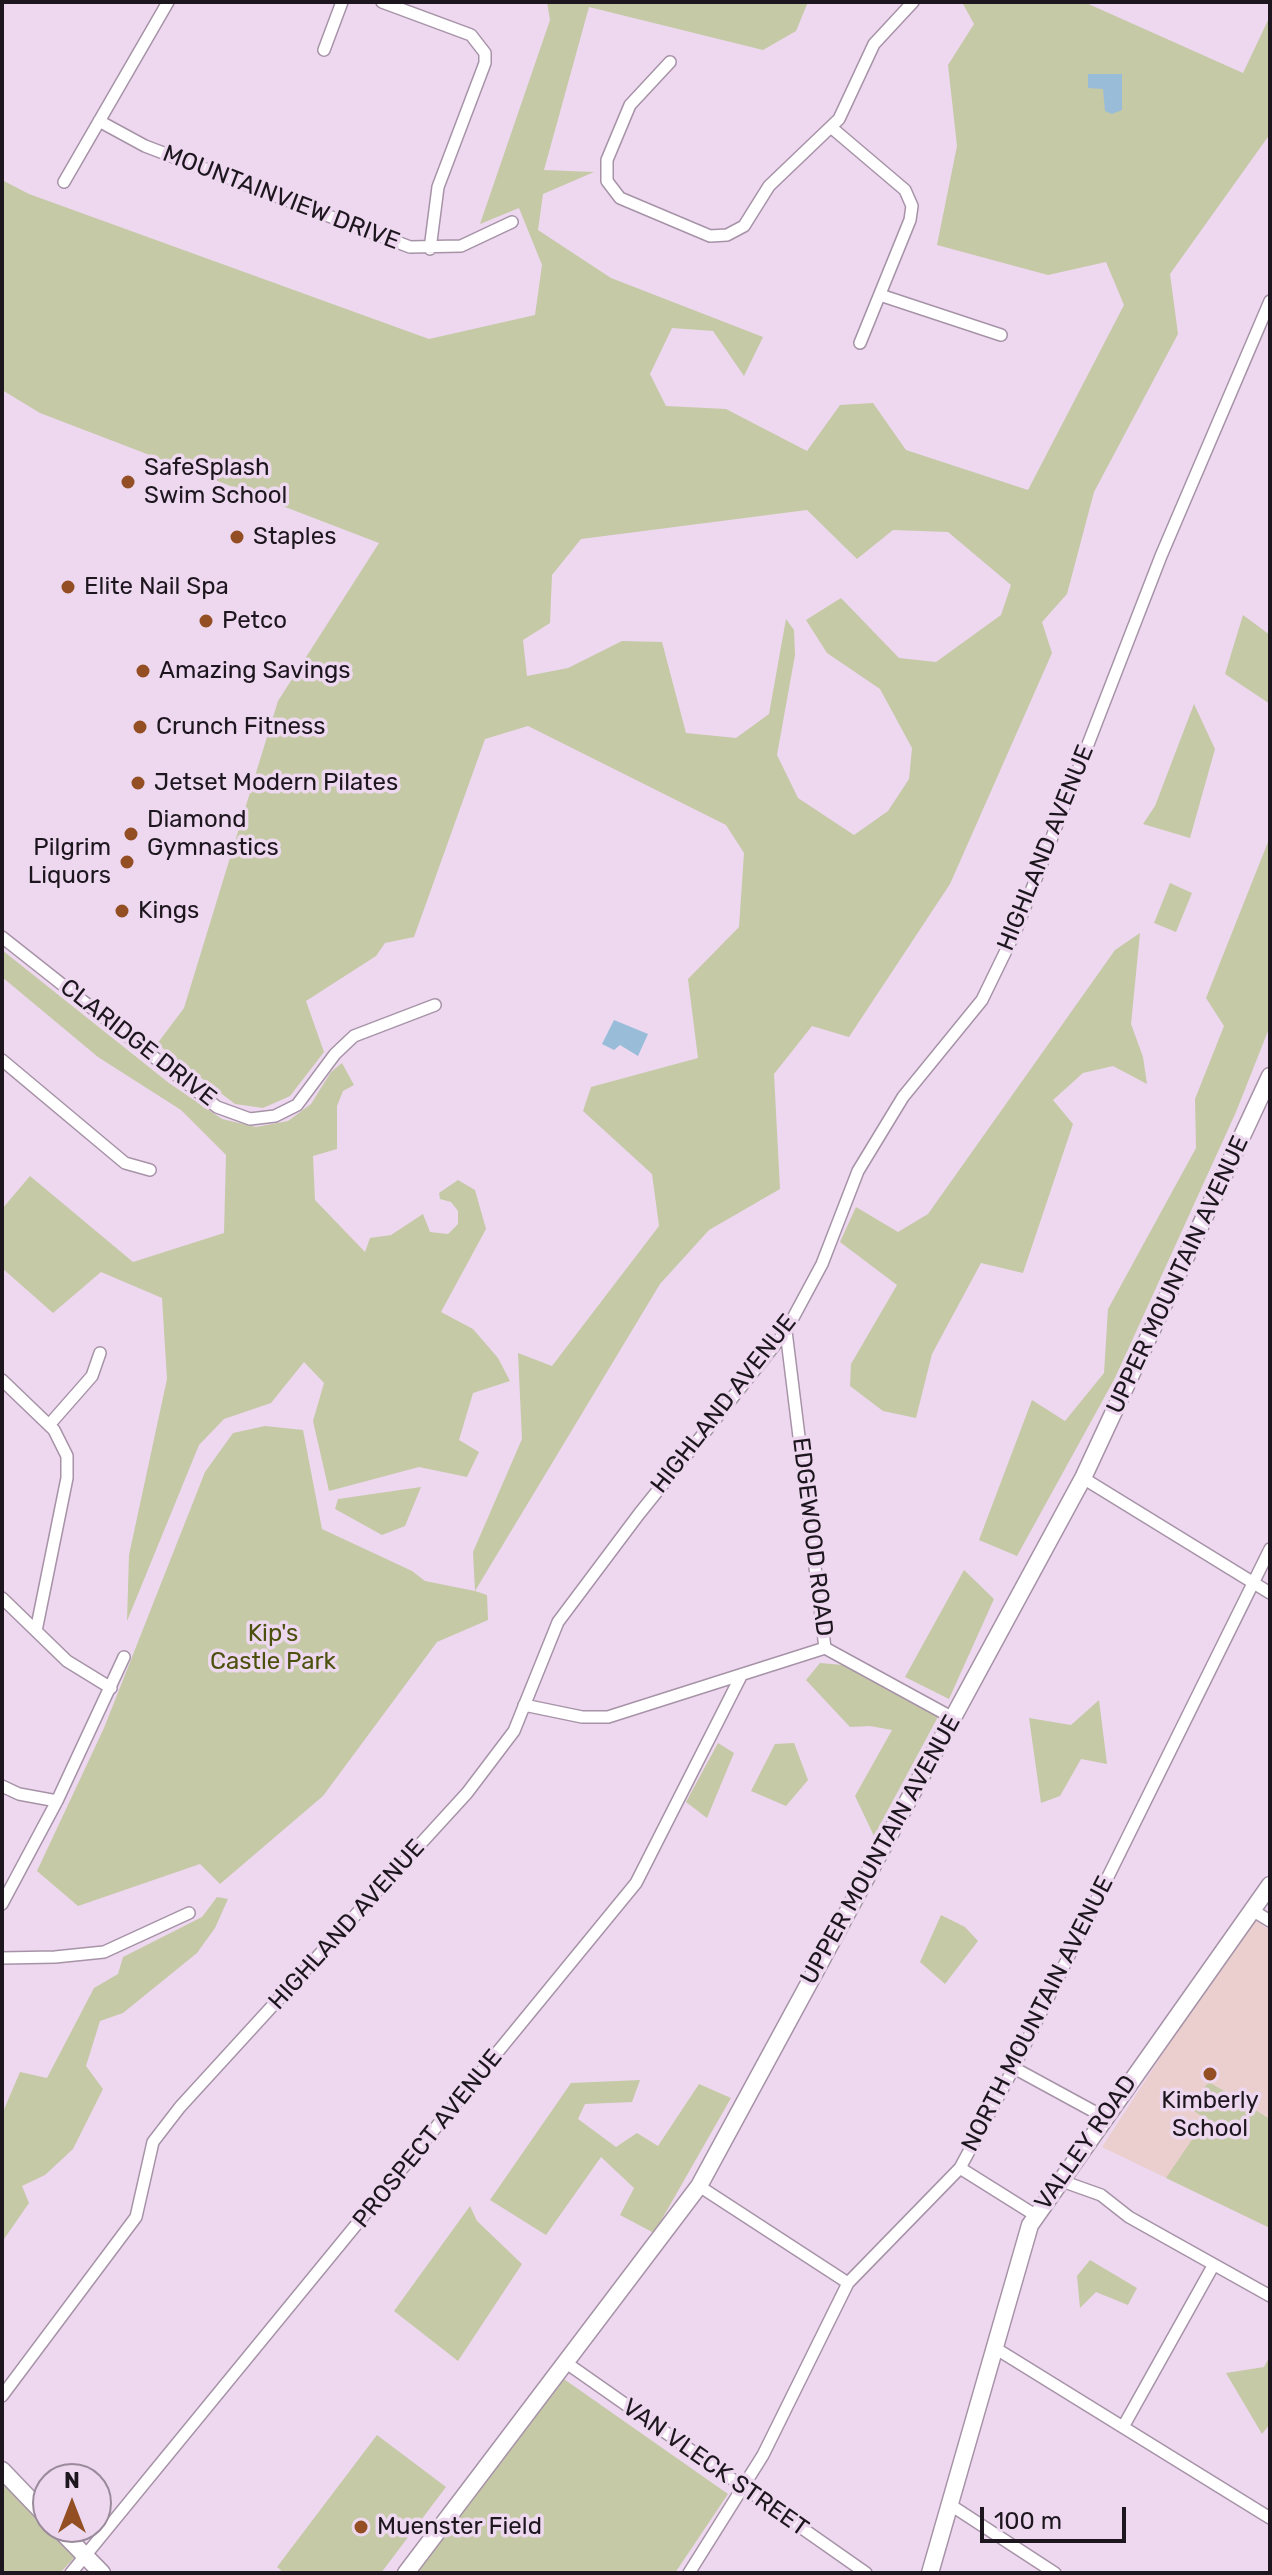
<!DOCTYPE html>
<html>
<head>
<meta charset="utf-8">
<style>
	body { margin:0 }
	#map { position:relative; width:1272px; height:2575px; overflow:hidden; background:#edd8ef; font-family:Rubik,sans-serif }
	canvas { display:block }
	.frame { position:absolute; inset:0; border:4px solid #1d161e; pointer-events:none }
	.north { position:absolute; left:32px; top:2463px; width:80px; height:80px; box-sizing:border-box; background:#edd8ef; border:2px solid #9a8a9b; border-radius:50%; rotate:0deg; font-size:22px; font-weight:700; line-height:32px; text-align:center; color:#1d161e }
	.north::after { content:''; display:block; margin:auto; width:28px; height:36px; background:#934e24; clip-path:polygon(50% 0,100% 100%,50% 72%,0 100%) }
	.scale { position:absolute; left:980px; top:2507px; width:146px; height:36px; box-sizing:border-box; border:4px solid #1d161e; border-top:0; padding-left:10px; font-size:24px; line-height:28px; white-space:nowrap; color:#1d161e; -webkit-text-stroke:6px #edd8ef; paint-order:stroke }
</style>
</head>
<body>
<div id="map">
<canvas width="1272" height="2575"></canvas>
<div class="frame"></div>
<div class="north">N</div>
<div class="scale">100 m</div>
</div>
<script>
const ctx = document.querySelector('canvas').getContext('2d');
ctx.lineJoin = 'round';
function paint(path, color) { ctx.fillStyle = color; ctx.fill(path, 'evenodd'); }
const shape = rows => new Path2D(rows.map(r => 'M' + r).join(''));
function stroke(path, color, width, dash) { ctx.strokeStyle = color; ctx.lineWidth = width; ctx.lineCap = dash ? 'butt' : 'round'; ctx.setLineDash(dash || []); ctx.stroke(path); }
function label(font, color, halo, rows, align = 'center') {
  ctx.font = font + ' Rubik,sans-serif'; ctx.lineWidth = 7; ctx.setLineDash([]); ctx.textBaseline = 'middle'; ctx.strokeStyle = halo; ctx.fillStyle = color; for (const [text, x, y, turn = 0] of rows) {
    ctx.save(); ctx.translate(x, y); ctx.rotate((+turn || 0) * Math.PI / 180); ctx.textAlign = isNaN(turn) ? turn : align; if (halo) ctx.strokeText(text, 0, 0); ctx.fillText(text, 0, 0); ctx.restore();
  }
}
const education = shape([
	[1256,1921,1270,1930,1270,2228,1102,2147,1197,2001]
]);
const green = shape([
	[547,2,808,2,796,31,763,50,589,7,544,170,594,172,543,194,538,230,611,278,763,337,744,376,713,331,672,328,650,374,666,406,726,409,807,451,840,405,873,403,906,450,1028,490,1124,305,1106,262,1048,275,937,245,957,146,948,65,974,24,962,2,1084,2,1243,73,1270,16,1270,134,1170,274,1178,334,1094,492,1067,594,1042,622,1052,653,950,884,849,1037,812,1026,774,1074,780,1189,709,1230,660,1284,475,1591,487,1595,488,1620,437,1642,323,1796,220,1884,200,1864,78,1906,37,1871,104,1728,205,1472,233,1433,265,1426,303,1430,322,1529,412,1571,425,1581,475,1591,473,1552,522,1439,518,1353,552,1366,659,1226,652,1174,583,1111,591,1087,698,1058,688,979,739,927,744,853,726,825,528,726,485,739,414,937,385,943,376,956,306,1001,324,1052,290,1096,263,1108,235,1104,157,1044,184,1008,278,701,379,543,40,413,2,390,2,180,29,194,429,339,535,315,542,265,519,208,480,224,550,20],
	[807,510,857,559,893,530,948,532,1011,585,1001,615,936,662,899,658,841,598,806,620,827,653,880,689,912,748,909,779,888,811,854,835,798,798,777,755,795,655,794,630,786,619,769,714,736,738,686,733,662,642,622,641,568,668,527,676,523,640,550,623,552,575,581,539],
	[1243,615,1270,635,1270,704,1225,674],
	[1194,704,1215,749,1190,838,1143,824,1155,806],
	[1270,837,1270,1026,1236,1112,1115,1378,1017,1556,979,1540,1032,1400,1065,1421,1104,1373,1108,1309,1196,1148,1195,1099,1224,1026,1206,998],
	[1170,883,1192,893,1176,932,1154,923],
	[1140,933,1131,1024,1143,1057,1147,1084,1113,1066,1083,1073,1053,1100,1073,1124,1023,1273,981,1263,932,1354,916,1418,883,1411,850,1386,851,1364,897,1285,840,1242,856,1207,898,1232,928,1214,1115,950],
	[2,950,169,1083,222,1119,256,1127,288,1121,311,1104,331,1072,342,1063,354,1085,343,1091,337,1106,337,1149,313,1156,315,1200,365,1252,370,1238,391,1235,423,1214,430,1232,448,1234,458,1224,458,1211,451,1202,440,1199,439,1193,458,1180,475,1190,486,1229,441,1312,473,1329,498,1358,510,1381,473,1393,459,1440,479,1452,467,1477,419,1467,329,1491,313,1421,324,1383,304,1362,271,1403,224,1419,199,1445,127,1621,129,1555,167,1379,162,1298,101,1272,53,1313,2,1268,2,1209,30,1176,133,1262,224,1233,226,1155,181,1110,98,1057,2,977],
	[421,1487,405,1526,382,1535,335,1509,338,1499],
	[964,1570,994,1599,949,1699,905,1677],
	[820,1663,843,1665,940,1713,874,1836,855,1796,892,1730,870,1726,850,1727,806,1680],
	[1099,1700,1107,1764,1081,1759,1060,1796,1041,1803,1029,1718,1071,1725],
	[718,1743,734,1753,707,1818,686,1802],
	[794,1743,808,1780,786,1806,751,1791,775,1744],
	[217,1897,228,1899,215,1928,197,1953,123,2013,100,2021,86,2066,103,2089,73,2149,45,2175,22,2186,29,2203,2,2242,2,2114,20,2072,47,2078,94,1988,118,1974,123,1957,202,1917],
	[941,1915,965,1927,978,1941,945,1984,920,1962],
	[640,2080,632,2102,585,2104,578,2119,616,2147,637,2133,658,2146,699,2084,731,2098,654,2233,620,2215,634,2188,601,2157,546,2235,490,2200,571,2083],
	[1209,2082,1270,2119,1270,2228,1166,2178,1206,2119,1188,2107],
	[470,2206,477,2221,522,2264,458,2361,394,2311],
	[1090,2260,1137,2288,1128,2305,1096,2292,1080,2308,1077,2276],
	[1270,2356,1270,2424,1262,2434,1226,2373,1264,2367],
	[561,2377,728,2494,675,2573,415,2573],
	[377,2435,446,2487,381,2573,284,2573,277,2567],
	[2,2481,75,2557,60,2573,2,2573]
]);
const water = shape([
	[1122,74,1122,110,1112,114,1105,111,1103,89,1088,88,1088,74],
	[614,1020,648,1034,638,1056,620,1045,614,1050,602,1044]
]);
const street = shape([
	[382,2,471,35,485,53,485,63,438,187,430,249],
	[324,50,342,2],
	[670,62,630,105,607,160,607,181,620,198,710,236,727,235,744,226,769,186,839,119,874,44,913,2],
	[99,121,145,146,410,247,461,246,512,222],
	[832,128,905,190,912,206,910,220,860,343],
	[64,182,168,2],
	[880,295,1001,335],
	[2,937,217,1107,250,1119,275,1116,297,1105,335,1054,354,1036,435,1005],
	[2,1060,125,1163,150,1170],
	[786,1331,825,1648,953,1718],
	[2,1380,54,1430,67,1456,67,1478,36,1631],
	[49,1425,92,1376,100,1353],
	[1083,1478,1270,1593],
	[2,1598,67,1661,111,1688],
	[524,1705,582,1717,608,1717,825,1648],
	[2,1786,19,1794,57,1801],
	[2,1904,57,1801,124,1657],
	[1252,1910,1270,1921],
	[2,1958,55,1957,104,1952,189,1913],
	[1014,2068,1104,2117],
	[960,2168,1035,2215],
	[1059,2180,1101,2195,1129,2217,1270,2296],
	[699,2186,848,2283],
	[995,2348,1270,2518],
	[565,2362,866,2573],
	[2,2396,136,2217,153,2142,180,2107,467,1793,514,1731,558,1622,639,1514,786,1331,822,1264,858,1171,903,1097,982,1000,1016,930,1161,556,1270,301],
	[1123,2427,1213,2266],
	[949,2504,1055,2573],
	[71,2573,636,1883,741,1676],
	[689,2573,763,2455,848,2283,960,2168,1011,2073,1270,1549]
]);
const secondary = shape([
	[2,2470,48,2518],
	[57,2527,102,2573],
	[406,2573,699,2186,1083,1478,1270,1076],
	[930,2573,1030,2225,1270,1885]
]);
const markers = [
	[128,482,8,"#934e24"],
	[237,537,8,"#934e24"],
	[68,587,8,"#934e24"],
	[206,621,8,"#934e24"],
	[143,671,8,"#934e24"],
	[140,727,8,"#934e24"],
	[138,783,8,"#934e24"],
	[131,834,8,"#934e24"],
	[127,862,8,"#934e24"],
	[122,911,8,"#934e24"],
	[1210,2074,8,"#934e24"],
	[361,2527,8,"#934e24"]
];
const streetNames = [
	["MOUNTAINVIEW DRIVE",281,198,21],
	["HIGHLAND AVENUE",1046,848,-68],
	["CLARIDGE DRIVE",138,1043,38],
	["UPPER MOUNTAIN AVENUE",1178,1275,-65],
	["HIGHLAND AVENUE",724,1404,-52],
	["EDGEWOOD ROAD",812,1537,83],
	["UPPER MOUNTAIN AVENUE",881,1850,-61],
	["HIGHLAND AVENUE",347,1925,-48],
	["NORTH MOUNTAIN AVENUE",1038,2014,-63],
	["PROSPECT AVENUE",428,2139,-51],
	["VALLEY ROAD",1086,2143,-55],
	["VAN VLECK STREET",715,2468,35]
];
const poiNames = [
	["SafeSplash",144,468],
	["Swim School",144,496],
	["Staples",253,537],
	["Elite Nail Spa",84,587],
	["Petco",222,621],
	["Amazing Savings",159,671],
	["Crunch Fitness",156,727],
	["Jetset Modern Pilates",154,783],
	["Diamond",147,820],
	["Gymnastics",147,848],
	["Pilgrim",111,848,"right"],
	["Liquors",111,876,"right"],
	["Kings",138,911],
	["Kimberly",1210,2101,"center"],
	["School",1210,2129,"center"],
	["Muenster Field",377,2527]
];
const parkNames = [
	["Kip's",273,1634],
	["Castle Park",273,1662]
];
paint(education, '#eacfce');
paint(green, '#c5c9a6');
paint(water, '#99bcd9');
stroke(street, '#a793a8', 14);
stroke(secondary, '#a793a8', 19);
stroke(street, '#fff', 11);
stroke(secondary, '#fff', 16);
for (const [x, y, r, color] of markers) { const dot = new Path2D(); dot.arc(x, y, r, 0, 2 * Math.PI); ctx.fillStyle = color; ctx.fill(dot); stroke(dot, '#edd8ef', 3); }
label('24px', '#1d161e', '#edd8ef', streetNames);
label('24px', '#1d161e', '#edd8ef', poiNames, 'left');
label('24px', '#4d510e', '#edd8ef', parkNames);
</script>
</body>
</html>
